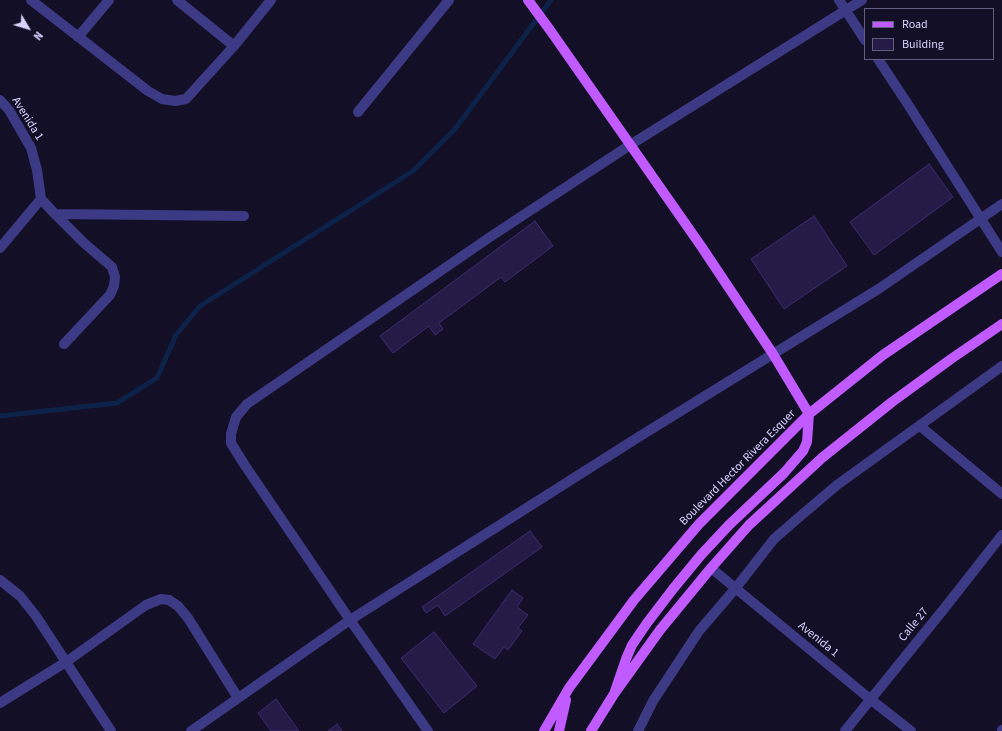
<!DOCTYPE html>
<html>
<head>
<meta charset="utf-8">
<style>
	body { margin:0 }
	#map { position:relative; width:1002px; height:731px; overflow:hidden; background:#130f26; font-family:"Source Sans 3",sans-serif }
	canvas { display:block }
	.legend { position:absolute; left:864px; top:8px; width:130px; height:52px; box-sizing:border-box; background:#130f26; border:1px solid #625e7d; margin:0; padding:5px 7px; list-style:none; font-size:12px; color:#d9d4ff }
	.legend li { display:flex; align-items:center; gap:8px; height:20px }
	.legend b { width:20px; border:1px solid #625e7d }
	.north { position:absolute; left:8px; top:8px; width:40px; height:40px; -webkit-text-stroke:3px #130f26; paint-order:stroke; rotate:128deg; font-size:11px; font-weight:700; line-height:16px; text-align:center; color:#d9d4ff }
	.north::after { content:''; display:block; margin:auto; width:14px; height:18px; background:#d9d4ff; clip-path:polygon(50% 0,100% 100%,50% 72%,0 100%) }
</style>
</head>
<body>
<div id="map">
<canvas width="1002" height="731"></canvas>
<ul class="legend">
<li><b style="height:5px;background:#c25bff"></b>Road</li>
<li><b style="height:11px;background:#241b47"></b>Building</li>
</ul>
<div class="north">N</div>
</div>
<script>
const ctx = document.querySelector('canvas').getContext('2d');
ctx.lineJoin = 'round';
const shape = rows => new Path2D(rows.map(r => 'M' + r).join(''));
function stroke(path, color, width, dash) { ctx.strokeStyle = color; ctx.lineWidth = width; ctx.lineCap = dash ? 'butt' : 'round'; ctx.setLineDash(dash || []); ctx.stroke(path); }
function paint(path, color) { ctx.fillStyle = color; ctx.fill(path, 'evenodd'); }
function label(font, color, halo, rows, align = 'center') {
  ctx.font = font + ' "Source Sans 3",sans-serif'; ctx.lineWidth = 3; ctx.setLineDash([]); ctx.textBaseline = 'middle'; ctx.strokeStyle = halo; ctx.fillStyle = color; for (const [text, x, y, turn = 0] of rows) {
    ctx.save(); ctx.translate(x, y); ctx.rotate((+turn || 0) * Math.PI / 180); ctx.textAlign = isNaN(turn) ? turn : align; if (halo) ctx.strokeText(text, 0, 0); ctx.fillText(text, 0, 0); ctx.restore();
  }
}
const stream = shape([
	[0,416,117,403,157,378,176,335,200,306,413,171,455,129,551,0]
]);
const building = shape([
	[929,164,953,197,874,255,850,222,929,164],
	[814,216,847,266,784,309,751,259,814,216],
	[535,221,553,246,505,282,501,277,439,323,443,329,435,335,429,326,393,353,380,336,535,221],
	[530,531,542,547,445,616,438,605,426,613,422,607,530,531],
	[512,590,523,598,517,607,528,615,518,628,522,631,508,650,504,647,495,659,473,644,512,590],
	[434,632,477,686,444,713,401,658,434,632],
	[276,699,299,731,271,731,258,713,276,699],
	[337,724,342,731,328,731,337,724]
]);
const minor = shape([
	[31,0,148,91,162,99,175,101,186,99,234,46,271,0],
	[177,0,234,46],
	[839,0,865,40],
	[78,37,109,0],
	[878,59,907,103,1002,252],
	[0,100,9,110,31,148,37,170,41,199],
	[358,112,449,0],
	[41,199,55,214,244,216],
	[55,214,84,243,112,267,115,277,114,286,110,295,64,344],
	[0,248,41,199],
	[920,426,1002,494],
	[711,568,870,699,911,731],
	[0,580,20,596,36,616,111,731],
	[0,703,66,662,146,605,161,599,169,600,178,606,188,618,238,698],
	[191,731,350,620,637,438,880,288,1002,204],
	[428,731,350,620,244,464,231,443,231,434,236,417,247,404,490,237,630,145,862,0],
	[638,731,653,701,699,631,735,589,774,539,797,519,837,485,1002,366],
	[845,731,943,610,1002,535],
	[1002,731,1002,730]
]);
const major = shape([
	[528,0,550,30,701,246,773,354,809,414,807,442,803,451,784,473,729,525,701,555,673,589,647,623,632,645,626,659,614,694],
	[544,731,569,688,634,600,699,524,809,414,883,355,1002,274],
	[559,731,566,700],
	[591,731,614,694,660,630,711,568,749,525,823,457,892,402,951,359,1002,324]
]);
const streetNames = [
	["Avenida 1",27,119,58],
	["Boulevard Hector Rivera Esquer",738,468,-45],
	["Calle 27",914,625,-51],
	["Avenida 1",818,640,39]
];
stroke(stream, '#0c2248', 5);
paint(building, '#241b47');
stroke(building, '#3b2d73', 1);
stroke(minor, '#3d3a85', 10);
stroke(major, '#c25bff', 10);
label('12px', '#d9d4ff', '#130f26', streetNames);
</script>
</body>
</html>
